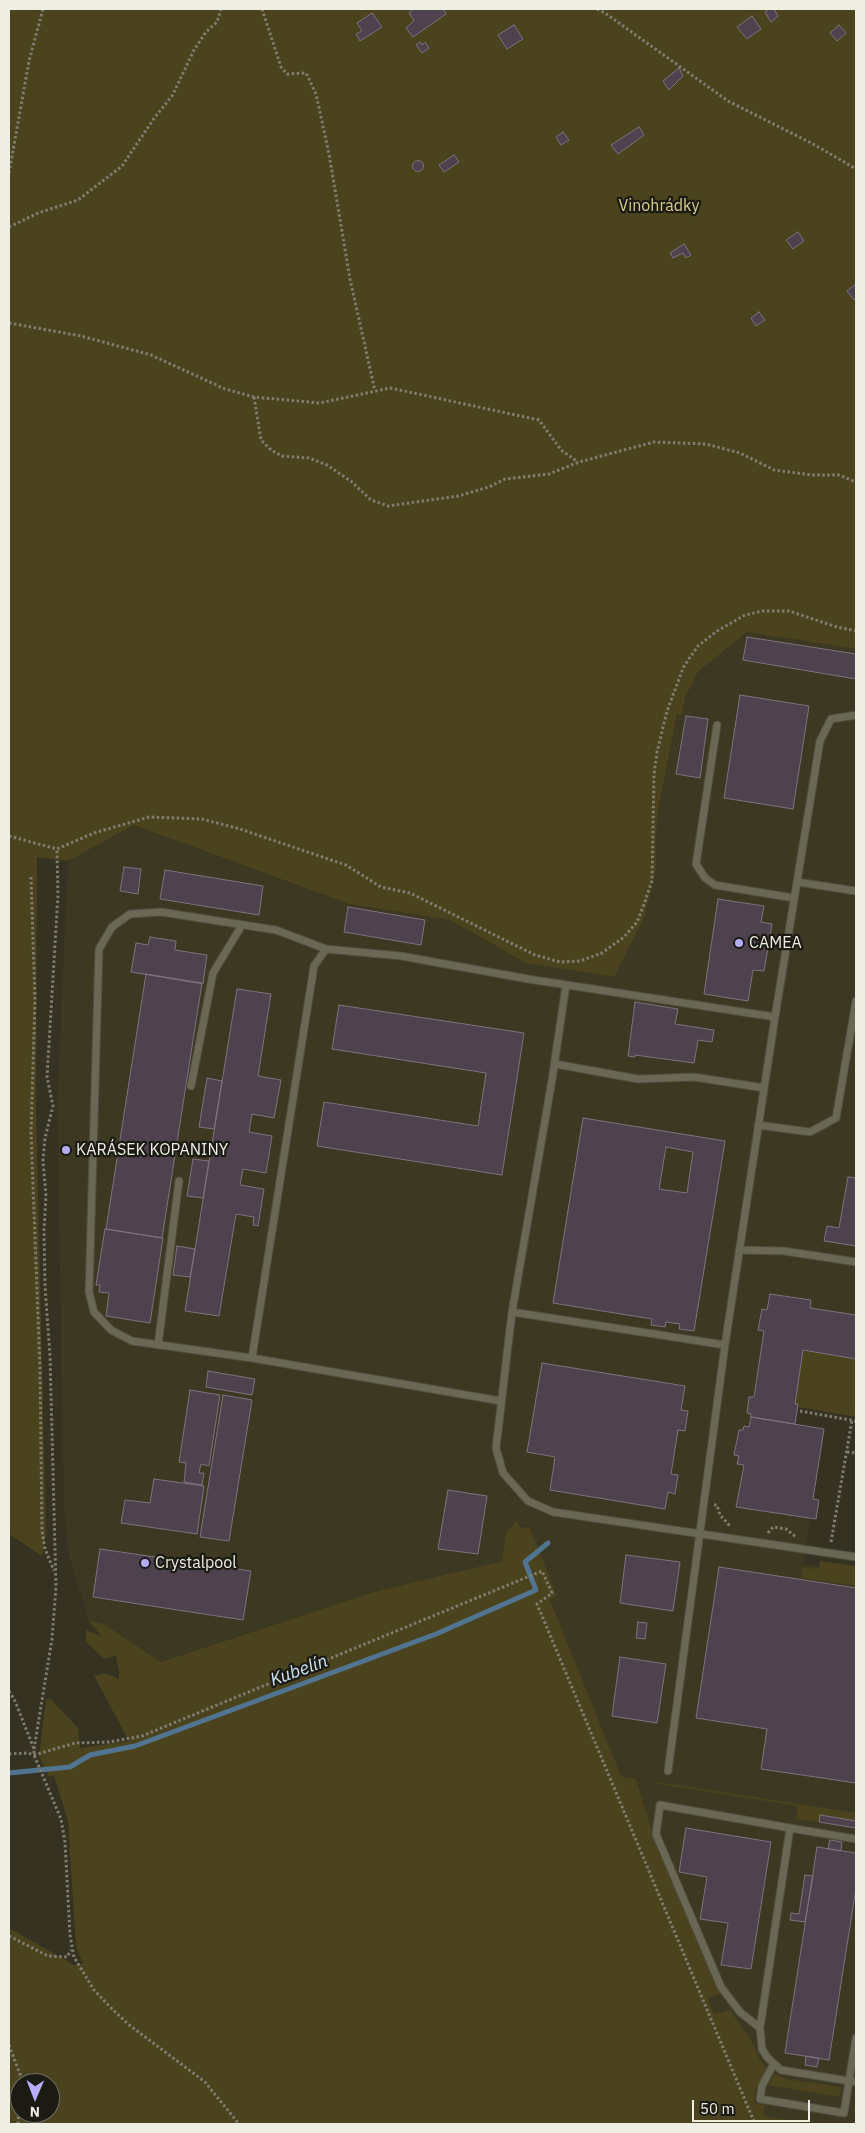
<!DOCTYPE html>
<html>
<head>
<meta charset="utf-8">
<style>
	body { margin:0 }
	#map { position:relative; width:865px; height:2133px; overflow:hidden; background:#353222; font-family:"IBM Plex Sans",sans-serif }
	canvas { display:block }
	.frame { position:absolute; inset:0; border:10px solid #efeee3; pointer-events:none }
	.north { position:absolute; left:10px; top:2073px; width:50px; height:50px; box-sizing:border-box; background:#1b1a13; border:1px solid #706f66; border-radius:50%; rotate:181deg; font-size:14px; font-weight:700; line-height:20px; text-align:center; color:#efeee3 }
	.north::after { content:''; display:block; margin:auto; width:18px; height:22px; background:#b6acf8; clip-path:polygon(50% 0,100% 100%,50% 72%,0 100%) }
	.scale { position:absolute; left:692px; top:2100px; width:118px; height:22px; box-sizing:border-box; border:2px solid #efeee3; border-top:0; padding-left:6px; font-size:15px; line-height:18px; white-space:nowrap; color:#efeee3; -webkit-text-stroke:4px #1b1a13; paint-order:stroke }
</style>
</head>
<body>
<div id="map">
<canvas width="865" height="2133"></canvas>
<div class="frame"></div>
<div class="north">N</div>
<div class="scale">50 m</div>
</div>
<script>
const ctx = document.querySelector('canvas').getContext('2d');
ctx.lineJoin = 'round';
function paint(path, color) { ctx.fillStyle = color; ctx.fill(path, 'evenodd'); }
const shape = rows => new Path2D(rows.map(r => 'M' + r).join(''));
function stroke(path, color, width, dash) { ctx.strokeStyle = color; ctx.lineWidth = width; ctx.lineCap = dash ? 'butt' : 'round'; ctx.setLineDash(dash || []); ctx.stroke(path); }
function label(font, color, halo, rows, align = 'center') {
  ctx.font = font + ' "IBM Plex Sans",sans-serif'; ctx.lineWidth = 4.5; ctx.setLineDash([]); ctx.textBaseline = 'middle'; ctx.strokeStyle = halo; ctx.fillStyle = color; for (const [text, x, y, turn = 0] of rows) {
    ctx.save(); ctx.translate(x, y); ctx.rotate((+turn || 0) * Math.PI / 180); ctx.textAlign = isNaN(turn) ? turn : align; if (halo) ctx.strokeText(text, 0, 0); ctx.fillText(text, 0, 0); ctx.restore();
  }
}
const built = shape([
	[747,632,856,649,856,1359,803,1350,795,1424,824,1429,803,1564,856,1571,856,2124,778,2124,752,2111,550,1600,557,1597,518,1521,506,1532,502,1561,370,1593,161,1662,104,1624,89,1621,68,1552,64,1505,57,1105,68,861,134,825,349,904,450,920,526,963,614,977,644,918,656,869,657,815,677,714,682,713,685,698,698,672]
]);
const green = shape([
	[9,9,856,9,856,649,747,632,698,672,685,698,682,714,677,714,657,815,656,869,644,918,614,977,526,963,450,920,349,904,134,825,68,861,37,857,36,1111,46,1534,42,1556,9,1534],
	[803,1350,856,1359,856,1417,798,1407,798,1404,795,1404],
	[517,1520,520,1527,530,1528,557,1596,550,1600,621,1776,636,1779,653,1836,720,1994,708,1998,714,2014,730,2010,752,2042,761,2062,767,2069,755,2091,754,2103,765,2105,763,2116,815,2124,9,2124,9,1928,74,1965,83,1964,76,1947,68,1821,54,1775,49,1777,39,1756,46,1700,50,1698,78,1728,80,1748,129,1741,94,1676,105,1673,119,1679,119,1672,116,1655,104,1659,86,1642,86,1630,101,1636,89,1621,104,1624,161,1662,370,1593,502,1561,506,1532],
	[20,2083,50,2083,50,2113,20,2113],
	[820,1561,856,1566,856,1586,801,1578,803,1567,816,1569,819,1567],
	[658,1782,856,1813,856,1821,820,1815,819,1822,796,1819,798,1806,659,1784],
	[774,2074,786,2079,841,2087,840,2097,768,2085]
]);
const stream = shape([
	[9,1773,70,1767,90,1755,135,1746,436,1634,536,1590,525,1562,548,1543]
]);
const building = shape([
	[414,9,445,9,444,10,446,14,413,37,406,28,414,21,409,13,414,9],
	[769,9,774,9,778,16,771,22,765,12,769,9],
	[372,13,382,27,360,41,356,34,362,31,357,23,372,13],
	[752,16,761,29,747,39,737,27,752,16],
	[514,25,523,39,507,49,498,35,514,25],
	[839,25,846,33,837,41,830,33,839,25],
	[420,42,422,45,425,42,429,48,422,53,416,45,420,42],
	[679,68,683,76,669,90,663,81,679,68],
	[639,127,644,135,618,154,611,145,639,127],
	[563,132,569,140,561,145,556,137,563,132],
	[454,155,459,162,444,172,439,165,454,155],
	'412.5 166a5.5 5.5 0 1 1 11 0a5.5 5.5 0 1 1-11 0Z',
	[798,232,804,241,793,249,786,240,798,232],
	[684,244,691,255,686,258,683,253,673,258,670,253,684,244],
	[856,284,856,298,854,300,847,291,856,284],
	[759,312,765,320,756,326,751,318,759,312],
	[747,637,856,654,856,679,743,660,747,637],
	[740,695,809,706,793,809,724,798,740,695],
	[686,716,708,719,700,778,676,774,686,716],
	[124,867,141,869,138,894,120,891,124,867],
	[165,870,263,886,259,915,160,899,165,870],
	[718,899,764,906,761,922,772,924,764,971,753,970,748,1001,704,994,718,899],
	[348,907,425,920,421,945,344,932,348,907],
	[150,937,176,941,175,950,207,955,203,984,131,972,136,943,148,945,150,937],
	[146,974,202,983,162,1238,106,1229,146,974],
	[237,989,271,994,258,1076,281,1080,274,1118,252,1114,249,1132,272,1136,266,1173,243,1169,240,1185,264,1189,258,1226,253,1225,254,1217,236,1214,219,1316,185,1311,237,989],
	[635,1002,678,1009,675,1024,714,1030,712,1042,698,1040,694,1063,635,1055,635,1057,628,1056,635,1002],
	[339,1005,524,1033,502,1175,317,1146,324,1102,478,1126,486,1073,332,1049,339,1005],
	[207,1078,222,1081,214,1129,199,1127,207,1078],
	[583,1118,725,1141,694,1331,679,1329,680,1324,666,1322,665,1327,651,1325,652,1319,553,1303,583,1118],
	[666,1147,693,1152,687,1193,659,1189,666,1147],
	[193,1159,209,1161,203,1198,187,1196,193,1159],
	[848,1177,856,1178,856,1246,824,1241,827,1226,839,1228,848,1177],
	[105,1229,163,1238,150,1323,106,1316,109,1293,99,1292,100,1285,96,1285,105,1229],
	[177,1246,195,1249,190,1277,173,1275,177,1246],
	[770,1294,811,1300,810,1308,856,1315,856,1359,803,1350,795,1404,798,1404,795,1424,751,1417,751,1414,747,1413,749,1397,754,1397,764,1331,758,1330,762,1309,767,1310,770,1294],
	[542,1363,685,1386,681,1410,688,1411,685,1431,678,1430,671,1474,678,1475,675,1494,668,1492,665,1509,550,1490,555,1457,527,1452,542,1363],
	[208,1371,255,1379,252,1395,206,1387,208,1371],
	[190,1390,220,1395,209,1466,201,1464,199,1473,204,1473,202,1485,184,1482,186,1463,179,1462,190,1390],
	[223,1395,252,1400,229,1541,200,1537,223,1395],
	[751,1417,824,1429,813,1499,819,1500,816,1519,736,1507,744,1465,737,1464,739,1456,734,1455,739,1430,743,1430,744,1426,749,1427,751,1417],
	[154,1479,204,1486,197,1534,121,1523,125,1500,150,1503,154,1479],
	[448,1490,487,1496,478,1554,438,1549,448,1490],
	[100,1549,251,1571,243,1620,93,1597,100,1549],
	[626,1555,680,1562,673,1611,620,1603,626,1555],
	[719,1567,856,1588,856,1783,761,1769,767,1729,696,1718,719,1567],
	[638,1622,647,1623,645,1639,636,1638,638,1622],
	[620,1657,666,1664,657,1723,612,1716,620,1657],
	[820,1815,856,1821,856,1828,819,1822,820,1815],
	[686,1828,771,1842,751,1969,721,1965,728,1923,700,1919,707,1877,679,1872,686,1828],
	[830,1840,842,1842,841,1851,828,1849,830,1840],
	[817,1847,856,1853,856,1888,829,2060,785,2053,817,1847],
	[805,1875,813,1876,805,1922,790,1920,791,1913,799,1914,805,1875],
	[806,2056,819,2058,817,2067,805,2065,806,2056]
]);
const path = shape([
	[262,9,281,67,287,74,306,73,316,94,329,154,350,279,375,391],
	[597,9,605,13,728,101,815,145,856,169],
	[9,173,29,61,43,9],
	[9,227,38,213,78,200,122,166,155,117,172,96,194,50,206,32,217,22,221,9],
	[9,323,81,336,151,355,225,389,254,397,320,403,390,388,539,420,561,450,578,462],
	[254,397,261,440,271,450,282,456,309,458,327,465,352,482,371,500,388,506,458,496,489,487,505,479,549,474,579,462,654,442,706,444,740,453,774,470,812,475,839,475,856,482],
	[9,836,57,849,94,833,149,817,202,819,240,829,346,865,381,887,410,893,535,955,560,962,580,961,602,953,624,937,637,922,643,907,652,881,654,774,657,752,667,711,684,666,698,646,717,631,745,615,763,611,789,611,837,627,856,631],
	[31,877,35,1000,31,1133,40,1369,42,1531,45,1549,54,1571],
	[800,1411,856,1421],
	[847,1452,856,1453],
	[714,1505,717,1505,720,1515,730,1526],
	[768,1533,773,1527,786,1529,796,1537],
	[831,1542,852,1420],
	[9,1691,15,1701,34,1749,34,1755,61,1819,65,1842,70,1935,74,1957,94,1990,110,2007,128,2024,205,2082,239,2124],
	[34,1749,52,1639,56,1587,50,1356,45,1286,44,1229,46,1196,43,1161,45,1138,53,1106,47,1077,58,895,57,849],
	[9,1754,28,1753,34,1755,75,1743,109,1742,142,1736,542,1571,552,1593,537,1604,755,2124],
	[9,1936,48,1956,67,1957,71,1950],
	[9,2045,21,2077,21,2083],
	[18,2124,20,2094]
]);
const lane = shape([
	[717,725,696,864,705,878,715,885,794,898],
	[797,882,856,891],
	[555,1064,638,1079,694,1077,764,1088],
	[191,1086,213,973,242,925],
	[758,1125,810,1132,836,1118,856,1001],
	[739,1250,784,1251,856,1262],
	[512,1312,552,1080,566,985],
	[158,1345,179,1181],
	[725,1345,512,1312,496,1448,503,1473,528,1501,553,1512,856,1557],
	[252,1358,314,966,326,949],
	[501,1401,252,1358,132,1341,111,1330,94,1312,89,1292,99,949,112,927,130,914,161,912,276,930,326,949,401,956,528,979,775,1017],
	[668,1771,725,1345,775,1017,820,741,831,719,856,715],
	[790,1828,856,1839],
	[760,2028,790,1828,660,1805,656,1834,721,1987,740,2012,760,2028,762,2049,767,2057,781,2070,849,2081,856,2038],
	[773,2065,762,2086,760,2099,844,2113,849,2081,856,2082]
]);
const markers = [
	[739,943,5,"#b6acf8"],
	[66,1150,5,"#b6acf8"],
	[145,1563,5,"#b6acf8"]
];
const parkNames = [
	["Vinohrádky",659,206]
];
const poiNames = [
	["CAMEA",749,943],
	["KARÁSEK KOPANINY",76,1150],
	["Crystalpool",155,1563]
];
const waterNames = [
	["Kubelín",299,1671,-20]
];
paint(built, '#3d3821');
paint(green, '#4a431e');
stroke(stream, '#517590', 5);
paint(building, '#4f424f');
stroke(building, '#7f717f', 1);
stroke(lane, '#4f4d3f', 9);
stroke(path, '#807d6f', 3, [2.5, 2.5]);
stroke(lane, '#6a6755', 7);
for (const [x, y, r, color] of markers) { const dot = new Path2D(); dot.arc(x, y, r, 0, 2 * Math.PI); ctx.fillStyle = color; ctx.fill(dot); stroke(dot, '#1b1a13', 2); }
label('16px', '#dacc88', '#1b1a13', parkNames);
label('16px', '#efeee3', '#1b1a13', poiNames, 'left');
label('italic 18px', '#cce4f6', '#1b1a13', waterNames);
</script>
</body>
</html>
